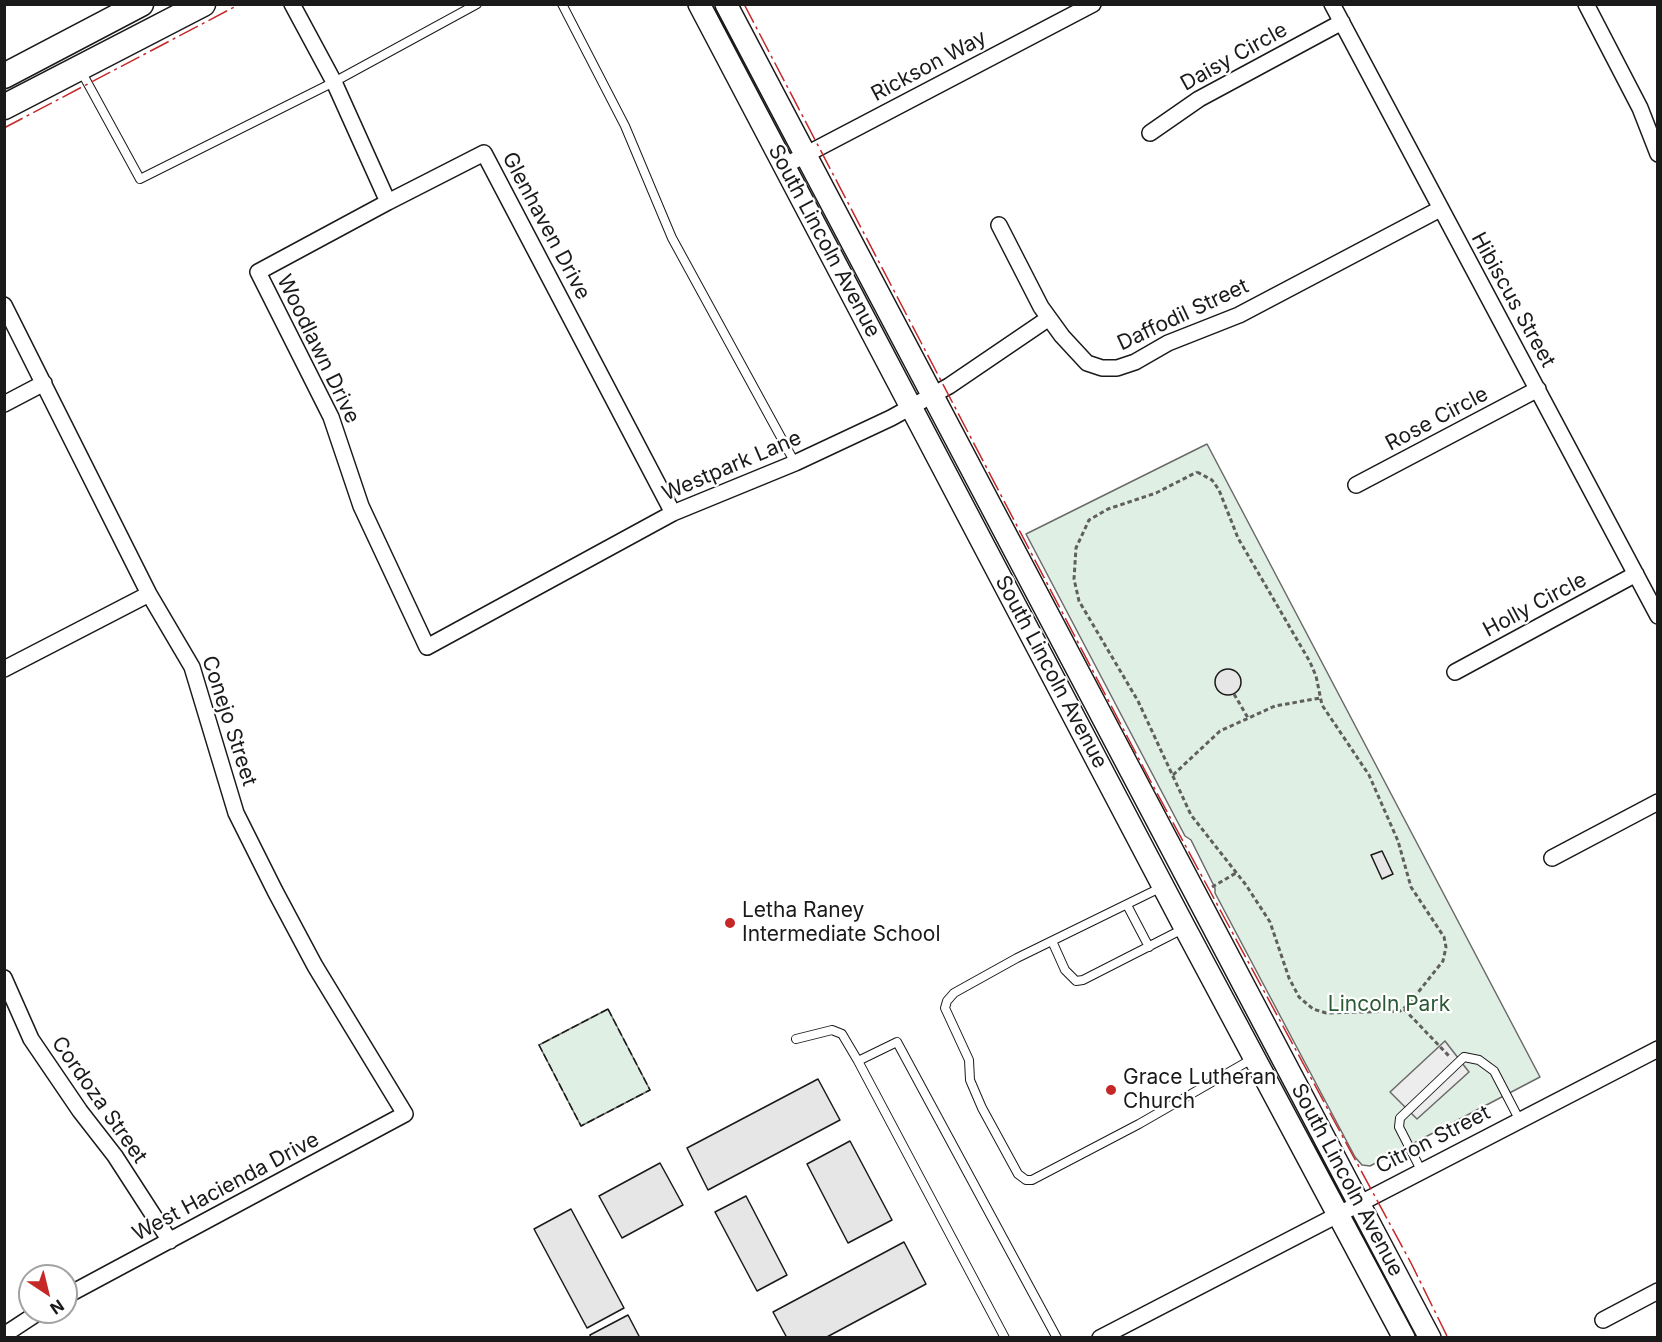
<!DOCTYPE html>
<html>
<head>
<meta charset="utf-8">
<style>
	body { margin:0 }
	#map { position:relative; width:1662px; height:1342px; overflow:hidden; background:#fff; font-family:Inter,sans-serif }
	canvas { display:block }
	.frame { position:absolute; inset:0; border:6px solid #1a1a1a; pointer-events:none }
	.north { position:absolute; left:18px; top:1264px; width:60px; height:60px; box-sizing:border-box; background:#fff; border:2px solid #a3a3a3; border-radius:50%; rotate:145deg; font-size:16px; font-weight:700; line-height:24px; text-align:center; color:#1a1a1a }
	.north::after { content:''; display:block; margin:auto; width:21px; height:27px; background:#c62828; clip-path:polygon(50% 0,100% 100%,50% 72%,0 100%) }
</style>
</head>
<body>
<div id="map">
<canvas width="1662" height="1342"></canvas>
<div class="frame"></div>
<div class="north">N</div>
</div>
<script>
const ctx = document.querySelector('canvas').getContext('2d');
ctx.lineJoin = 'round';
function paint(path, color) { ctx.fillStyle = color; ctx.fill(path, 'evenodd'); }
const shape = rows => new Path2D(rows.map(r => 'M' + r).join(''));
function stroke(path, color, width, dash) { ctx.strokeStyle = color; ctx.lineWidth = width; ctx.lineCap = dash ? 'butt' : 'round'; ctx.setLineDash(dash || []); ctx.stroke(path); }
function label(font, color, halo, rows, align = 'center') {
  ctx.font = font + ' Inter,sans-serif'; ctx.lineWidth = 4.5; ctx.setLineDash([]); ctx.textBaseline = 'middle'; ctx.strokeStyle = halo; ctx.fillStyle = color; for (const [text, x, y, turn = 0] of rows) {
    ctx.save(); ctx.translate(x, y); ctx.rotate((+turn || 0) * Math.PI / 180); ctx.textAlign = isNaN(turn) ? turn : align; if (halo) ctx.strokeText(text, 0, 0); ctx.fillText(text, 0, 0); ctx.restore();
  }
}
const green = shape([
	[1207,444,1540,1077,1370,1166,1362,1165,1355,1157,1215,893,1215,888,1191,840,1185,836,1026,534,1207,444],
	[608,1009,650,1090,581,1126,539,1045,608,1009]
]);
const parking = shape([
	[1445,1041,1469,1072,1417,1119,1390,1092,1445,1041]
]);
const building = shape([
	'1215 682a13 13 0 1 1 26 0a13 13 0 1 1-26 0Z',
	[1382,851,1393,874,1382,879,1371,855,1382,851],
	[818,1079,840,1120,708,1190,687,1148,818,1079],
	[850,1141,892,1220,848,1243,807,1164,850,1141],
	[660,1163,683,1205,622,1238,599,1196,660,1163],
	[746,1196,787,1275,757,1291,715,1212,746,1196],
	[571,1209,624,1308,587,1328,534,1229,571,1209],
	[904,1242,926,1284,825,1338,787,1338,773,1312,904,1242],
	[628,1315,640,1338,591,1338,590,1335,628,1315]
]);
const path = shape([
	[1197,472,1212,480,1219,490,1238,538,1310,662,1316,676,1322,705,1369,775,1398,841,1411,887,1444,937,1446,947,1443,961,1408,1005,1400,1011,1326,1013,1313,1009,1299,997,1289,978,1270,922,1246,885,1191,815,1138,701,1079,601,1074,579,1076,548,1089,520,1108,509,1156,493,1197,472],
	[1234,694,1248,718],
	[1173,775,1220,731,1275,706,1320,698],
	[1212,887,1236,873],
	[1404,1009,1449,1056]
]);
const service = shape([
	[562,4,625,126,672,238,795,463],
	[81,71,140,179,334,82,477,4],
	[1162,887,1017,958,954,993,947,1001,945,1008,969,1060,970,1080,982,1108,1018,1174,1026,1180,1032,1180,1139,1124,1252,1059],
	[1127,905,1149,947],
	[1052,941,1065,970,1076,981,1083,980,1183,929],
	[796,1039,832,1030,842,1034,858,1061],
	[1421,1170,1399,1127,1400,1118,1464,1057,1479,1060,1494,1071,1519,1119],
	[1005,1338,858,1061,897,1042,1057,1338]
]);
const minor = shape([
	[292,4,334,82,388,202,484,153,673,513],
	[1332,4,1658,616],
	[1586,4,1640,108,1658,154],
	[1150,133,1199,99,1342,22],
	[784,166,1093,4],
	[388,202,258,272,331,417,361,506,427,647,673,513,795,463,891,418,949,386,1049,318],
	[999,225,1041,307,1062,336,1087,363,1102,368,1117,368,1135,362,1168,343,1239,315,1440,209],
	[4,305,149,594,192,667,236,813,275,891,315,966,405,1114,66,1296],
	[4,404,44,383],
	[1356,485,1538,389],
	[4,669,149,594],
	[1455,672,1636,574],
	[1552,858,1658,802],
	[4,978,31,1039,80,1111,115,1156,170,1241],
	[1603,1320,1658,1291],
	[4,1335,39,1312],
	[1100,1338,1658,1049]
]);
const secondary = shape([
	[699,4,1185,928,1404,1338],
	[726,4,1430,1338]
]);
const primary = shape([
	[4,76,141,4],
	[4,107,203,4]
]);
const fence = shape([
	[608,1009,650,1090,581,1126,539,1045,608,1009]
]);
const power = shape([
	[744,4,1151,782,1411,1263,1448,1338],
	[4,128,240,4]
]);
const markers = [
	[730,923,6,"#c62828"],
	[1111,1090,6,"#c62828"]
];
const streetNames = [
	["Daisy Circle",1234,57,-29],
	["Rickson Way",929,66,-28],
	["Glenhaven Drive",546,226,62],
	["South Lincoln Avenue",824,241,62],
	["Hibiscus Street",1513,300,61],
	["Daffodil Street",1183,315,-25],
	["Woodlawn Drive",318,349,64],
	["Rose Circle",1437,419,-28],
	["Westpark Lane",732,466,-23],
	["Holly Circle",1535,605,-28],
	["South Lincoln Avenue",1051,672,62],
	["Conejo Street",229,721,72],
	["Cordoza Street",99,1100,55],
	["Citron Street",1433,1140,-27],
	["South Lincoln Avenue",1347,1180,62],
	["West Hacienda Drive",226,1187,-28]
];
const poiNames = [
	["Letha Raney",742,911],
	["Intermediate School",742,935],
	["Grace Lutheran",1123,1078],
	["Church",1123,1102]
];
const parkNames = [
	["Lincoln Park",1389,1005]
];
paint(green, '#e0efe3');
stroke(green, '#6a6a6a', 1.5);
paint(parking, '#ededed');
stroke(parking, '#6a6a6a', 1.5);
paint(building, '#e6e6e6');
stroke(building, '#1a1a1a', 1.5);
stroke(service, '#1a1a1a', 10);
stroke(minor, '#1a1a1a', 18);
stroke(secondary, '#1a1a1a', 24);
stroke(primary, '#1a1a1a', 27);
stroke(path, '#5f5f5f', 3, [4.5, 3]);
stroke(service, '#fff', 8);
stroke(minor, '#fff', 15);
stroke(secondary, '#fff', 21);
stroke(primary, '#fff', 24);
stroke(fence, '#1a1a1a', 1.5, [8, 3]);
stroke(power, '#c62828', 1.5, [21, 4.5, 3, 4.5]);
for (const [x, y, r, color] of markers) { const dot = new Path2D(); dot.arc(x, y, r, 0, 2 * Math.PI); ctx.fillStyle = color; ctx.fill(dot); stroke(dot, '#fff', 2); }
label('21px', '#1a1a1a', '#fff', streetNames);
label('21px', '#1a1a1a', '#fff', poiNames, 'left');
label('21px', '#2b5a34', '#fff', parkNames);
</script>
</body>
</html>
